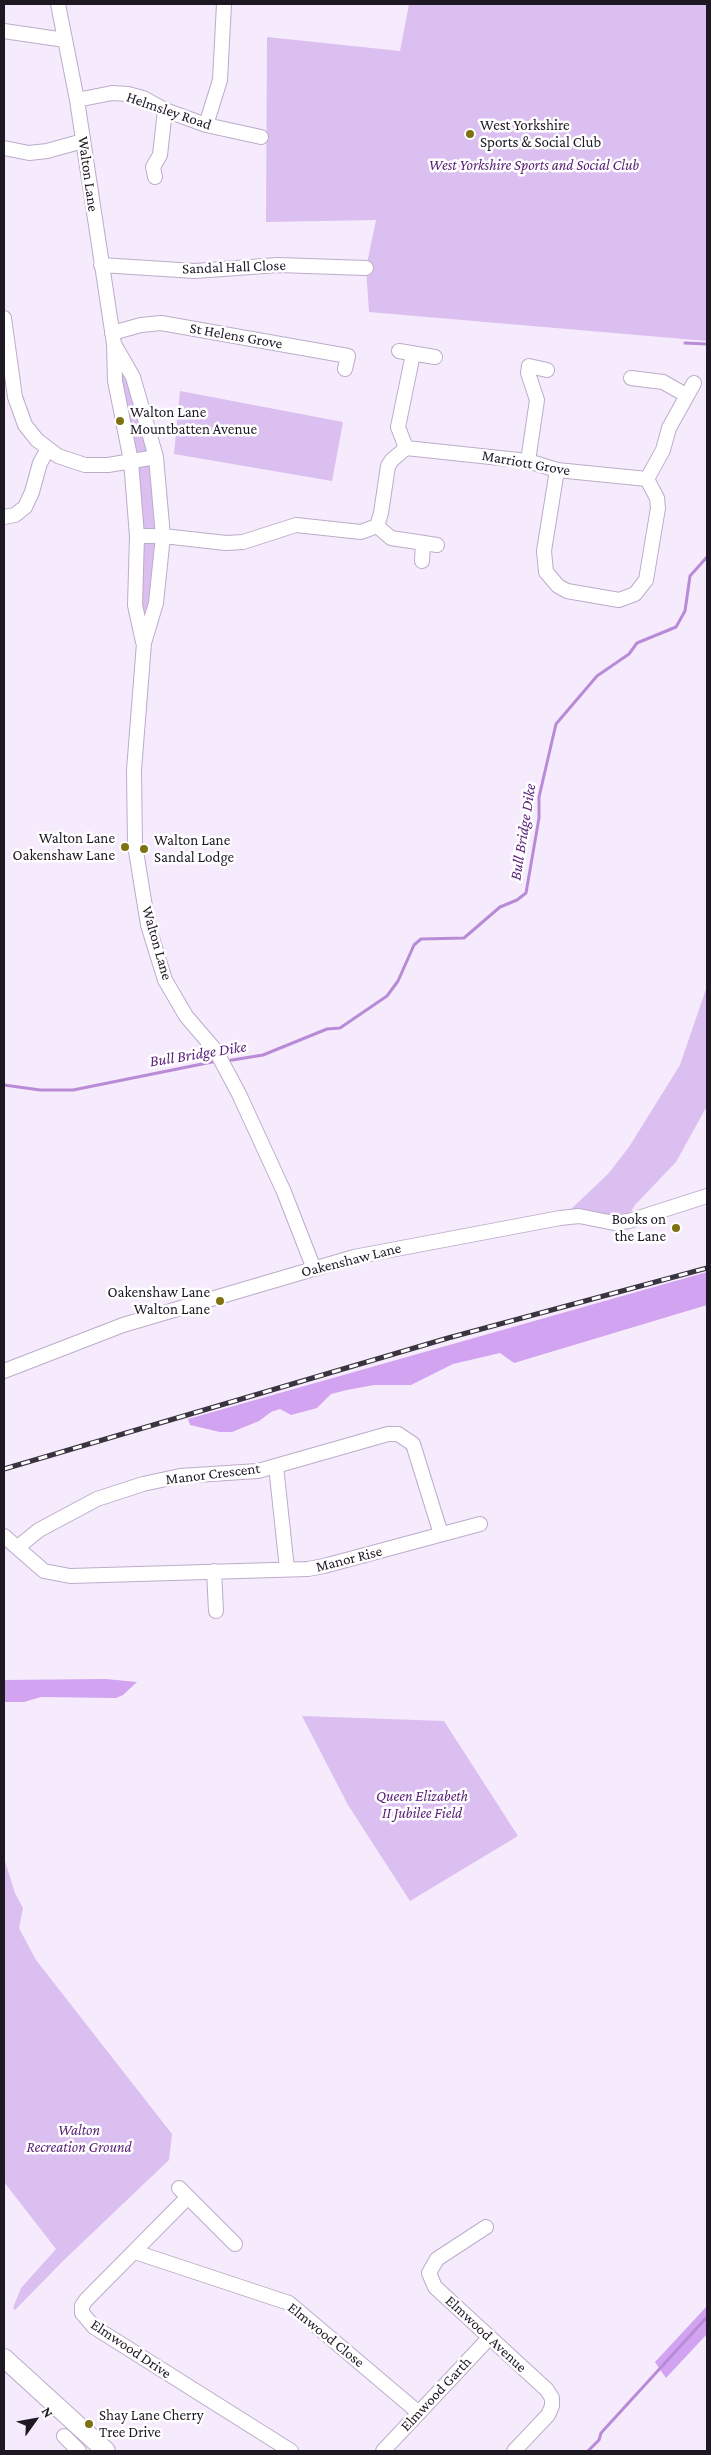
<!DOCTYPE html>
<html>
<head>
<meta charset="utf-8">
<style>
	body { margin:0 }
	#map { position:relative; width:711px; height:2455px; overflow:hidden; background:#f5ebfd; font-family:"Crimson Pro",serif }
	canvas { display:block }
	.frame { position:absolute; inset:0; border:5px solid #1e1823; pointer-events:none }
	.north { position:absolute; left:10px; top:2395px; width:50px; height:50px; -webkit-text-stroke:4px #fff; paint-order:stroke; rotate:58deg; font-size:14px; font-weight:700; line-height:20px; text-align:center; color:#1e1823 }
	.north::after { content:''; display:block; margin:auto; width:18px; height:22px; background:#1e1823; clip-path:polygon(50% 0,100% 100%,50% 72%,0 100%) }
</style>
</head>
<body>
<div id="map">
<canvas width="711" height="2455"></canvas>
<div class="frame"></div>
<div class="north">N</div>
</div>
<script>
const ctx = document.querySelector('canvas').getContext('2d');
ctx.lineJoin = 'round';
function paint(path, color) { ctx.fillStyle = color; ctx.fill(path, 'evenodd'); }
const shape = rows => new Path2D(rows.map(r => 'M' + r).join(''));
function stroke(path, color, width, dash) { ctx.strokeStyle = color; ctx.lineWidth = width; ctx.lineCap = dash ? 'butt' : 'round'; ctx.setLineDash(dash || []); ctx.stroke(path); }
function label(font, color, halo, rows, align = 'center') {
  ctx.font = font + ' "Crimson Pro",serif'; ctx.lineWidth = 5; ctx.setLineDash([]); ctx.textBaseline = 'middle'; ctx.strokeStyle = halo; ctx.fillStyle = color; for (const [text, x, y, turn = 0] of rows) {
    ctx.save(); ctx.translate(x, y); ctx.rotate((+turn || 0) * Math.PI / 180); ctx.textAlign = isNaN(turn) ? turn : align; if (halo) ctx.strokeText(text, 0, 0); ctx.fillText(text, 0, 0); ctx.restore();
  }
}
const green = shape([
	[409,4,707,4,707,341,369,312,366,268,376,220,266,222,267,37,400,51],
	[114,344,156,457,163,536,144,643,137,536],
	[180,391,343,422,332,481,174,454],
	[707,986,707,1106,676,1162,635,1205,629,1215,611,1216,569,1211,608,1174,629,1147,680,1065],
	[302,1716,444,1721,518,1836,410,1901,348,1805],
	[4,1858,15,1893,23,1908,19,1928,36,1960,172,2134,169,2160,64,2260,15,2310,13,2308,21,2288,56,2249,4,2182]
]);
const forest = shape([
	[707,1272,707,1305,514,1363,500,1353,453,1364,411,1385,374,1385,347,1390,331,1394,317,1408,291,1415,280,1409,271,1412,259,1421,232,1432,220,1432,190,1425,188,1419],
	[106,1679,137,1682,123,1695,116,1698,41,1697,24,1702,4,1702,4,1680],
	[707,2306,707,2334,666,2378,655,2362]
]);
const stream = shape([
	[685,343,707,344],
	[226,1061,263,1055,327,1029,340,1028,387,996,398,981,414,945,421,939,464,938,500,907,517,900,526,893,539,818,539,797,556,724,597,676,629,654,637,643,676,627,685,611,690,576,707,557],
	[4,1085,40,1090,73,1090,217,1061],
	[588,2451,599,2440,601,2433,707,2317]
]);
const minor = shape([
	[58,4,77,100,114,344,115,381,131,461,137,536,135,605,143,642],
	[4,31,65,40],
	[77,100,112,93,128,94,143,98,165,110,206,125,261,137],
	[206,125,220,80,224,4],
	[4,148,29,153,47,151,83,141],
	[155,177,153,167,160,155,165,110],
	[101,265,195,271,278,265,366,268],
	[4,318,15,397,25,425,37,440,58,456,85,465,108,465,156,457],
	[112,333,141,325,161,323,348,356,345,369],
	[114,344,133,377,156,457,163,536,156,603,144,643,134,770,135,845,148,925,165,980,186,1016,216,1051,239,1094,284,1192,314,1269],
	[399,351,435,357],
	[631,378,663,382,686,395],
	[406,448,398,427,413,354],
	[528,461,537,400,528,373,529,366,547,370],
	[557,470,544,551,546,572,558,586,567,591,619,600,635,594,646,580,658,508,657,498,647,479],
	[647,479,663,450,669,428,694,383],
	[4,517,15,515,25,507,32,492,40,463,48,449],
	[377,526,391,538,437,545],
	[137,536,163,536,226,543,243,542,296,525,361,532,377,526,381,513,388,466,392,460,406,448,528,461,557,470,647,479],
	[422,561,423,543],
	[4,1371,123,1325,354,1257,560,1218,579,1216,614,1223,629,1221,707,1196],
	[276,1466,287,1569],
	[4,1536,44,1571,70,1576,308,1569,324,1566,480,1524],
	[18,1547,39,1530,97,1499,143,1484,180,1476,258,1471,388,1434,398,1434,413,1444,441,1534],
	[214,1571,216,1611],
	[179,2188,235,2244],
	[188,2197,86,2300,82,2306,82,2313,94,2327,291,2451],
	[486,2227,437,2259,429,2273,435,2287,547,2390,552,2398,552,2406,548,2415,514,2451],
	[135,2252,289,2303,419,2413],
	[64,2436,79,2451],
	[383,2451,490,2337]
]);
const major = shape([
	[4,2358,106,2451]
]);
const rail = shape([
	[4,1469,448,1338,707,1268]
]);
const markers = [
	[470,134,5,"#7e7112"],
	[120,421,5,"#7e7112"],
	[125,847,5,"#7e7112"],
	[144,849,5,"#7e7112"],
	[676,1228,5,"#7e7112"],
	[220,1301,5,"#7e7112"],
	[89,2424,5,"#7e7112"]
];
const streetNames = [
	["Helmsley Road",169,111,19],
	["Walton Lane",88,174,82],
	["Sandal Hall Close",234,267,-2],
	["St Helens Grove",236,336,10],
	["Marriott Grove",526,463,10],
	["Walton Lane",157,943,74],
	["Oakenshaw Lane",351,1260,-14],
	["Manor Crescent",213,1474,-7],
	["Manor Rise",349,1559,-14],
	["Elmwood Avenue",486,2334,43],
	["Elmwood Close",326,2335,39],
	["Elmwood Drive",131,2349,34],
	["Elmwood Garth",436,2394,-47]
];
const poiNames = [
	["West Yorkshire",480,125],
	["Sports & Social Club",480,142],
	["Walton Lane",130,412],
	["Mountbatten Avenue",130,429],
	["Walton Lane",115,838,"right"],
	["Oakenshaw Lane",115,855,"right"],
	["Walton Lane",154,840],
	["Sandal Lodge",154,857],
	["Books on",666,1219,"right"],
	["the Lane",666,1236,"right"],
	["Oakenshaw Lane",210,1292,"right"],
	["Walton Lane",210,1309,"right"],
	["Shay Lane Cherry",99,2415],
	["Tree Drive",99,2432]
];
const parkNames = [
	["West Yorkshire Sports and Social Club",534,165],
	["Queen Elizabeth",422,1796],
	["II Jubilee Field",422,1813],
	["Walton",79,2130],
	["Recreation Ground",79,2147]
];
const waterNames = [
	["Bull Bridge Dike",523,832,-81],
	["Bull Bridge Dike",198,1054,-9]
];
paint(green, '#dbbff0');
paint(forest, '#d1a3f0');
stroke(stream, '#b98bd7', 3);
stroke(minor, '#bdacc9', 16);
stroke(major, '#bdacc9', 20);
stroke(minor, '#fff', 14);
stroke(major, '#fff', 18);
stroke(rail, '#3a3440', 5);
stroke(rail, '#fff', 3, [9]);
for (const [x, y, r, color] of markers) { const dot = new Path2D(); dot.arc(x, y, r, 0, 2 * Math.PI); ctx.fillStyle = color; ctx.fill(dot); stroke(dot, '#fff', 2); }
label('15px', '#1e1823', '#fff', streetNames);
label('15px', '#1e1823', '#fff', poiNames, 'left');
label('italic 15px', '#571c76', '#fff', parkNames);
label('italic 16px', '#5d237d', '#fff', waterNames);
</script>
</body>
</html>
